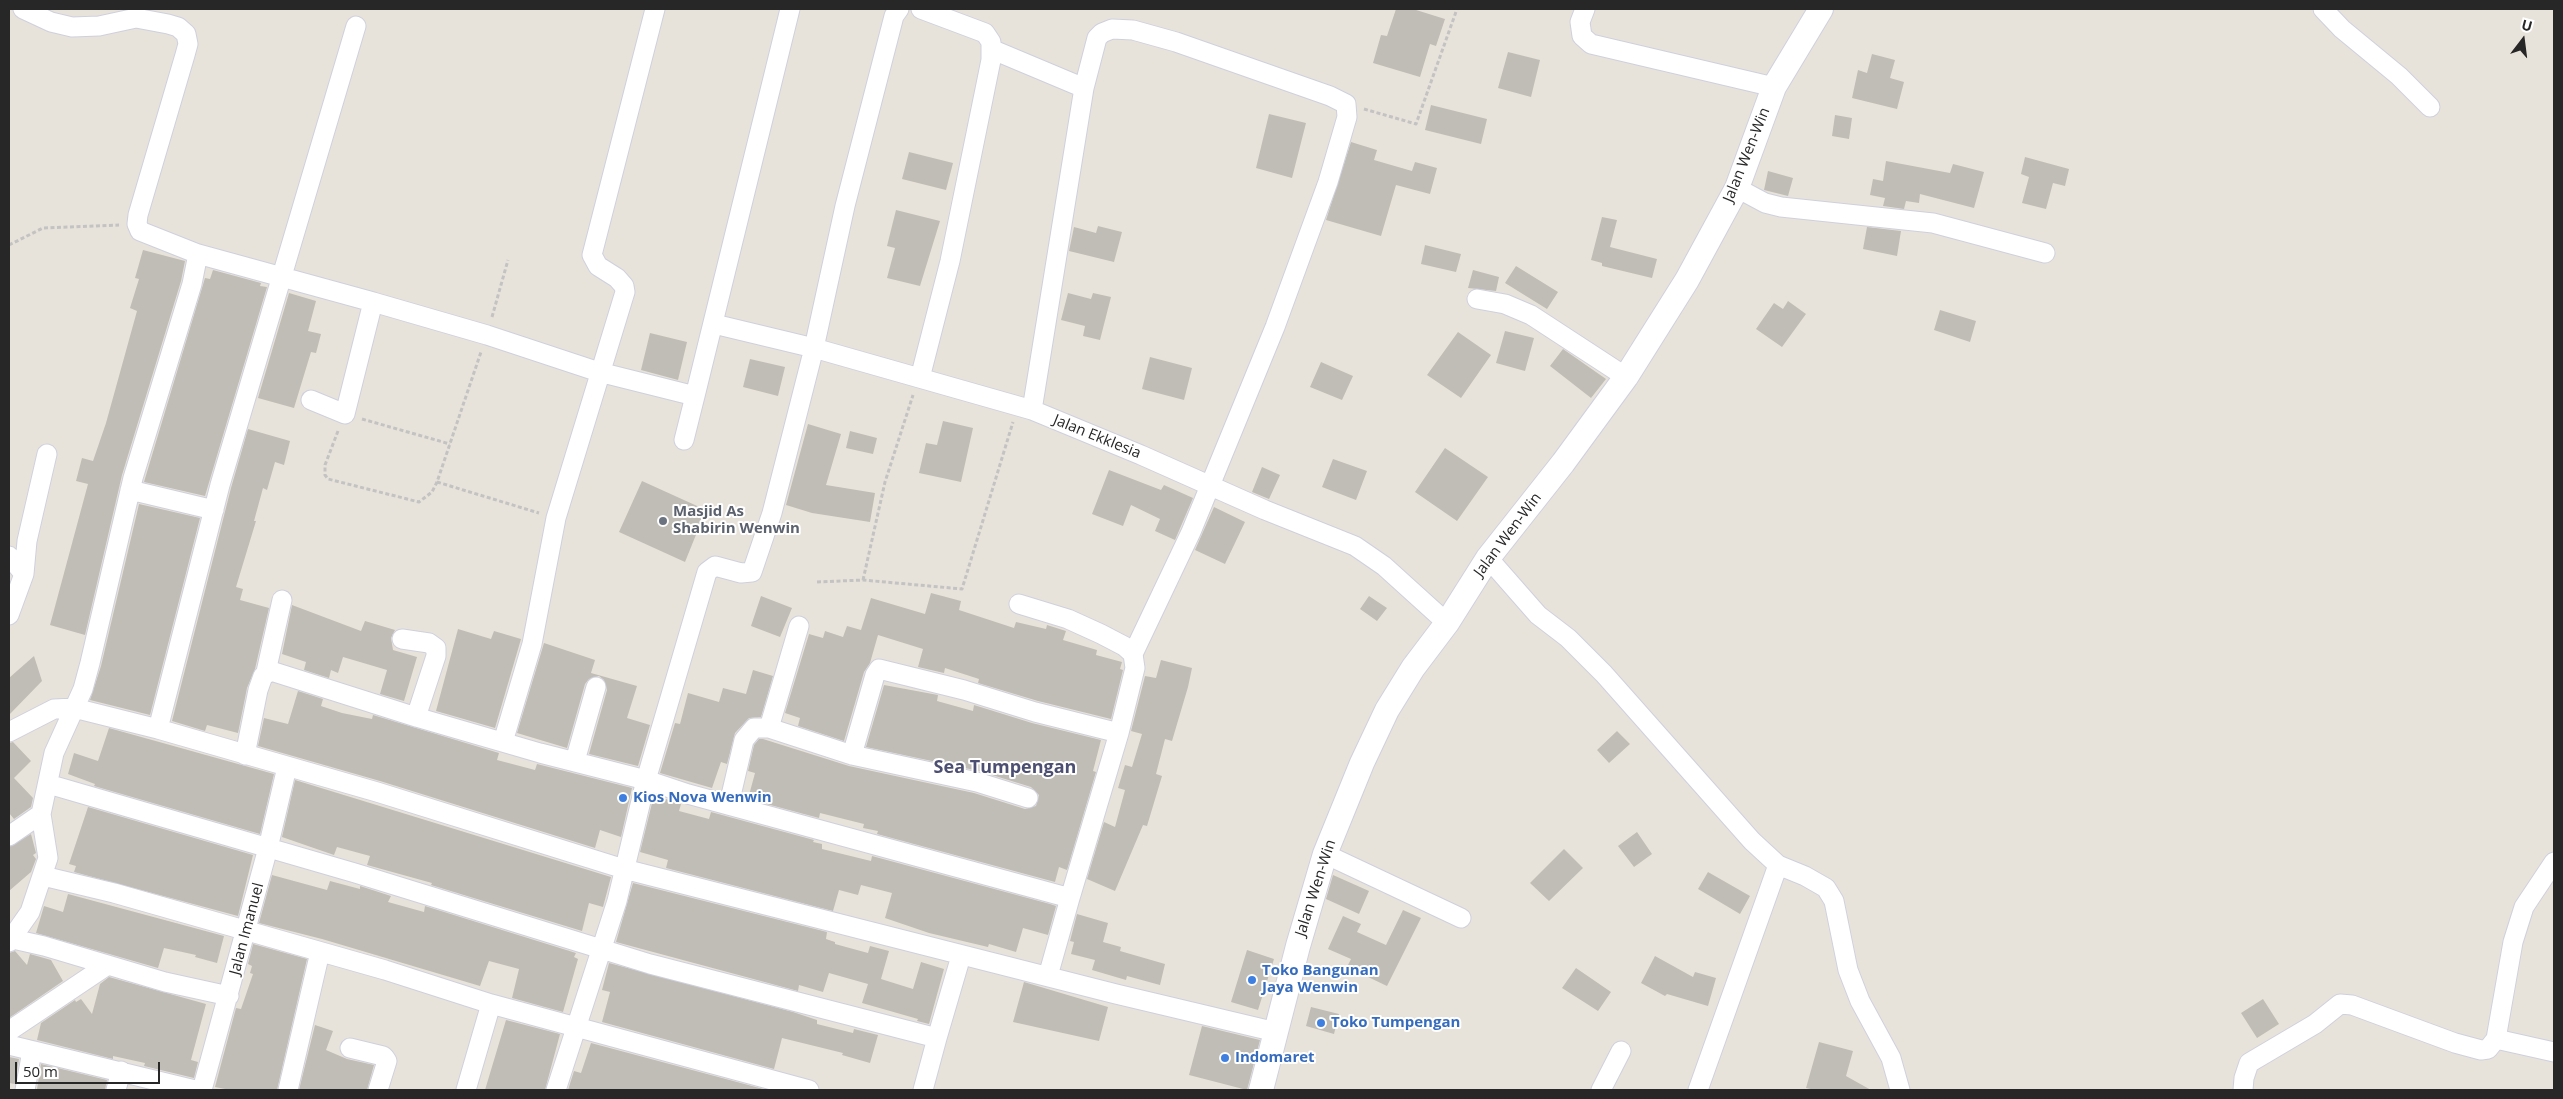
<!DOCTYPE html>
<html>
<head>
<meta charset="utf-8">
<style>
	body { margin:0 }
	#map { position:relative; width:2563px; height:1099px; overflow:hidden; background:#e8e3da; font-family:"Open Sans",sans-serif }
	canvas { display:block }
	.frame { position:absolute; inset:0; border:10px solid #272727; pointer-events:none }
	.north { position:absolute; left:2498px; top:15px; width:50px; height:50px; -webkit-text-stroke:4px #fff; paint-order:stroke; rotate:15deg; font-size:14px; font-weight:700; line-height:20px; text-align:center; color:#272727 }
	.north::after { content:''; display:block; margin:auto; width:18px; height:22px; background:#272727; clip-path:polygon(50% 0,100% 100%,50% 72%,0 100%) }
	.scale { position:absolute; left:15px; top:1062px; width:145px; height:22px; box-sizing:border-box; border:2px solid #272727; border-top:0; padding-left:6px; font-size:15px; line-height:18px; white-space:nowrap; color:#272727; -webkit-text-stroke:4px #fff; paint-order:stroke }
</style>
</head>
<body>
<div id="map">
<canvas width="2563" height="1099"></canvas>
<div class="frame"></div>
<div class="north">U</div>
<div class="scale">50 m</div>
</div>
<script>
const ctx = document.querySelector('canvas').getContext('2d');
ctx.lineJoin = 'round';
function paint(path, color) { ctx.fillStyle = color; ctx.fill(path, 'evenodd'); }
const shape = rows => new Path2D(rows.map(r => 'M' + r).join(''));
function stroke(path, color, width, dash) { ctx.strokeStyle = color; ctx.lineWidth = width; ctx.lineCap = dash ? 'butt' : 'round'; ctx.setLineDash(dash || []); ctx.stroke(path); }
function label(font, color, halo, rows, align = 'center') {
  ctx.font = font + ' "Open Sans",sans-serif'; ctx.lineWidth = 4; ctx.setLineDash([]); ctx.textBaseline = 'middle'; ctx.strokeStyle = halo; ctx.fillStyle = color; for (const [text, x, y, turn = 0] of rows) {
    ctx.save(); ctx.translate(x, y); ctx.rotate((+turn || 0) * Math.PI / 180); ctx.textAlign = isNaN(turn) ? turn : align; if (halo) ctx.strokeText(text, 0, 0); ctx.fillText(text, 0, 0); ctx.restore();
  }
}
const building = shape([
	[1396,9,1413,9,1445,19,1436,46,1430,44,1420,77,1373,63,1381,35,1387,36],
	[1508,52,1540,60,1531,97,1498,88],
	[1872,54,1895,60,1890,78,1904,82,1897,109,1852,98,1858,70,1867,73],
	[1431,105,1487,119,1481,144,1425,130],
	[1269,114,1306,123,1292,178,1256,168],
	[1835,115,1852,118,1849,139,1832,136],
	[1351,142,1377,150,1374,160,1412,171,1415,162,1437,168,1430,194,1396,185,1381,236,1326,220],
	[909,152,953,163,946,190,902,179],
	[2025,157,2069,169,2065,186,2053,183,2046,209,2022,203,2029,177,2021,174],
	[1886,161,1950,173,1953,164,1984,172,1974,208,1920,194,1919,203,1906,201,1904,209,1883,206,1885,198,1870,195,1873,179,1883,181],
	[1768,171,1793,178,1788,196,1764,190],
	[896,210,940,221,920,286,887,278,895,248,887,246],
	[1602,217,1617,220,1610,247,1657,259,1652,278,1602,266,1602,263,1591,260],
	[1098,226,1122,232,1114,262,1069,251,1074,227,1096,233],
	[1867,227,1901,231,1897,256,1863,249],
	[1425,245,1461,254,1456,272,1421,264],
	[143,250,185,261,181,281,122,475,85,635,50,625,88,484,76,481,82,458,93,461,106,423,137,311,130,308,139,279,135,278],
	[1516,266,1558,292,1547,309,1505,283],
	[213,270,261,283,260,286,267,287,205,496,144,482,205,278,210,279],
	[1473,270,1499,277,1496,291,1468,288],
	[289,293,316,301,308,331,321,334,316,353,311,352,294,408,258,398],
	[1068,293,1091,299,1093,293,1111,297,1100,340,1083,336,1085,326,1061,320],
	[1788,301,1806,314,1782,347,1756,329,1774,303,1783,309],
	[1940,310,1976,321,1970,342,1934,330],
	[1505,331,1534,338,1525,371,1496,363],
	[1458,332,1491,355,1461,398,1427,375],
	[650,333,687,342,678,380,641,370],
	[1563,349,1606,379,1591,398,1550,366],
	[1150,357,1192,368,1184,400,1142,389],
	[750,359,785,367,778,396,743,387],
	[1321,362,1353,376,1342,400,1310,387],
	[943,421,973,428,961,482,919,473,926,443,937,445],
	[808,424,841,434,826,485,875,493,870,522,812,513,786,505],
	[248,429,290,441,284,465,275,462,267,490,263,488,254,521,256,521,236,587,243,589,240,600,269,608,255,669,247,688,238,733,207,725,205,731,172,721,231,488],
	[850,431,877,438,873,454,846,448],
	[1445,448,1488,477,1457,521,1415,492],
	[1333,459,1367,471,1356,500,1322,487],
	[1262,467,1280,475,1269,499,1252,492],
	[1109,470,1161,490,1164,485,1193,498,1175,540,1155,531,1160,519,1131,505,1123,526,1092,514],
	[642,481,706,510,685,562,619,532],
	[139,504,200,518,150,715,90,700,101,666],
	[1214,507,1245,522,1225,564,1195,550],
	[931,593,961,601,959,610,1014,628,1016,622,1046,629,1047,625,1066,631,1063,640,1097,650,1096,655,1122,662,1120,669,1123,670,1111,719,1038,701,978,683,979,679,945,668,944,673,918,667,923,649,878,635,870,663,864,672,844,741,798,726,800,718,785,713,809,634,823,638,825,631,843,637,847,626,861,630,871,598,925,614],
	[761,596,792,608,780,637,751,626],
	[1369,596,1387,608,1377,621,1360,609],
	[292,605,361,631,365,621,395,630,391,638,393,650,417,657,404,701,380,694,387,670,343,657,338,673,331,670,329,678,304,670,306,662,282,654],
	[458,629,491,639,494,631,521,639,495,728,436,711],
	[544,643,595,660,591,673,637,686,627,718,650,725,638,766,589,754,607,690,604,680,599,676,589,679,585,684,567,748,517,733],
	[34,656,42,681,9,715,9,678],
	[1161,660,1192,668,1188,687,1172,741,1165,739,1156,774,1162,776,1147,826,1143,825,1115,891,1087,879,1104,822,1115,827,1125,790,1118,788,1125,765,1132,767,1142,734,1131,731,1145,676,1156,678],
	[753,670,773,676,761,717,749,718,735,733,727,764,721,762,712,788,660,773,675,723,680,724,688,693,719,702,723,688,746,694],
	[884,685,938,695,937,701,973,711,974,705,1032,723,1101,740,1093,771,1096,772,1067,870,1059,867,1055,882,877,834,878,831,863,828,864,824,820,813,819,818,748,799,755,773,748,771,754,745,759,739,763,739,849,766,974,793,1025,809,1036,806,1039,795,1031,787,979,771,866,747],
	[298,691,323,699,321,706,342,713,372,719,373,715,499,753,497,760,535,770,537,764,632,788,621,837,600,830,595,848,380,781,258,746,264,718,288,724],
	[109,728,274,774,260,834,94,786,95,784,68,774,74,753,98,761],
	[1617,731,1630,744,1609,763,1597,750],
	[13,742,31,761,14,778,33,798,31,807,14,819,9,813,9,743],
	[295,780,611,877,603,907,589,903,582,931,431,885,432,883,367,865,370,856,337,847,334,855,282,837],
	[654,795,681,804,679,811,709,819,711,812,814,840,813,842,822,844,822,849,871,861,872,856,1050,904,1056,906,1048,935,1023,928,1016,952,989,944,988,947,929,933,885,918,892,893,861,885,858,895,839,890,833,911,666,868,668,860,640,852],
	[88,807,253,855,238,916,74,872,76,866,69,864],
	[1637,832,1652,854,1634,867,1618,846],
	[31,834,36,853,33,855,36,859,31,872,9,891,9,847],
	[1564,849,1583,868,1549,901,1530,883],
	[1708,872,1750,896,1740,914,1698,889],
	[272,875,327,890,330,881,360,889,360,886,391,896,388,902,424,912,425,906,576,953,574,957,578,959,563,1012,512,998,519,969,489,961,480,986,322,939,259,923],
	[1333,875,1369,891,1359,914,1326,899],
	[633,883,827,932,826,939,835,942,835,944,868,953,870,946,889,951,881,979,913,989,921,962,944,969,929,1024,917,1021,918,1019,862,1003,868,984,829,973,823,992,799,985,798,991,616,942],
	[68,894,224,936,217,963,195,957,196,955,164,948,158,968,36,933,44,906,63,912],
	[1403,910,1421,918,1387,986,1347,967,1351,959,1328,949,1343,916,1361,924,1357,932,1386,945],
	[1077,914,1108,923,1103,942,1121,947,1120,951,1165,964,1160,985,1127,976,1126,980,1092,970,1095,960,1071,954,1074,942,1070,941],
	[253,944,307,959,277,1090,230,1090,215,1087,236,1008,241,1009,253,974,250,973,252,966,248,964],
	[1247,950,1274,959,1258,1010,1231,1002],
	[15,951,27,965,30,954,51,960,63,981,9,1018,9,953],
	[1655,956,1693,977,1695,972,1716,978,1708,1006,1667,994,1665,996,1641,983],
	[609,963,793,1012,817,1020,817,1024,853,1033,854,1029,878,1035,870,1063,842,1055,843,1053,782,1038,774,1069,602,1022,610,992,602,990],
	[1576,968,1611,992,1598,1011,1562,988],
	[109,977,206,1004,191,1060,198,1062,194,1078,144,1066,145,1063,113,1056,113,1059,37,1040,41,1023,75,1000,76,1002,81,999,92,1014,100,984],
	[1024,982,1108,1007,1099,1041,1013,1022],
	[2263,999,2279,1024,2257,1038,2241,1013],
	[1311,1007,1339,1014,1334,1034,1306,1026],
	[506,1020,560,1034,545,1090,485,1090],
	[315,1025,333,1031,326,1050,347,1059,374,1065,367,1090,299,1090],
	[1202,1026,1260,1040,1247,1090,1189,1075],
	[1819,1042,1853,1051,1846,1076,1871,1090,1815,1090,1806,1088],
	[591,1043,767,1090,568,1090,574,1071,581,1073],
	[9,1057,19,1059,15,1084,9,1083],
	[41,1064,107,1080,105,1090,37,1089]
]);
const path = shape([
	[1364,109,1416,124,1457,9],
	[9,245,43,228,119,225],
	[492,317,508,260],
	[362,419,450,444],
	[338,431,325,465,325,475,328,479,419,502,432,492,437,482,481,352],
	[437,482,539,513],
	[863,580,885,482,913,395],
	[817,582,863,580,962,589,1013,422]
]);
const minor = shape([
	[23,9,51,22,72,27,99,26,136,18,168,24,178,27,186,34,188,44,185,55,138,215,137,224,140,231,198,254,373,302],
	[1585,9,1580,22,1582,36,1591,44,1774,87],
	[2323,9,2342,29,2399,76,2430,107],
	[991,49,1084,88],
	[1737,188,1765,203,1781,207,1933,223,2045,253],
	[1477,299,1505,304,1531,315,1626,377],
	[714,324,814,348,1032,410,1141,455,1265,510,1355,546,1384,566,1447,623],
	[920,378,950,261,991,60,991,42,985,33,921,9],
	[311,400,345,414,373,302,487,335,599,372,695,396,790,9],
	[1032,410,1084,88,1097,38,1102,33,1112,29,1133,30,1176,42,1330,96,1346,104,1347,117,1328,182,1275,327,1191,532,1133,654],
	[684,440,695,396],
	[130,490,214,510],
	[9,556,24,574],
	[1488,558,1538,615,1568,638,1604,674,1752,841,1778,865,1698,1090],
	[1019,604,1068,619,1101,634,1124,646,1133,654,1135,668,1119,733],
	[9,615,24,574,27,541,47,454],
	[402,639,429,643,436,648,436,656,416,717],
	[266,672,282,600],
	[769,728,799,626],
	[158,729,220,485,356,26],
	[9,732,54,709,74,708,158,729,377,792,624,869,1116,994,1276,1032],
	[503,742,532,644,556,518,625,292,624,286,617,278,598,266,592,255,655,9],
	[245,755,258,690,263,676,271,671,416,717,540,753,646,780,707,572,715,566,741,573,752,572,772,513,814,348,845,206,894,16,899,9],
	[575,761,596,687],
	[48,784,355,873,650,964,937,1038,961,956],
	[729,804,744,740,754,728,769,728,852,755,977,782,1028,798],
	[9,836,41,814],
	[1325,854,1461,918],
	[1778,865,1805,876,1826,888,1834,901,1848,970,1860,1001,1891,1058,1900,1090],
	[43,876,114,893,385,970,491,1004,809,1090],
	[13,939,44,946,165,982,229,996],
	[9,942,30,912,48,858,41,814,54,753,83,689,90,663,133,478,192,284,198,254],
	[1048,976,1070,898],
	[9,1031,106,966],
	[2496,1039,2554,1052],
	[9,1045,195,1090],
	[350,1048,383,1056,385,1058,387,1061,378,1090],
	[25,1090,32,1051],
	[116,1090,121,1071],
	[202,1090,268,848,287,767],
	[288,1090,320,952],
	[466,1090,491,1004],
	[556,1090,617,901,646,780,688,794,1070,898,1119,733,1035,712,964,690,879,669,875,675,852,755],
	[923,1090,937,1038],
	[1601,1090,1621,1051],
	[2243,1090,2244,1078,2249,1063,2315,1024,2340,1004,2352,1005,2455,1043,2481,1050,2488,1049,2496,1039,2513,942,2524,907,2554,862]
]);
const tertiary = shape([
	[1261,1090,1298,946,1325,854,1362,763,1387,710,1413,668,1447,623,1488,558,1563,463,1626,377,1687,280,1737,188,1774,87,1821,9]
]);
const markers = [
	[663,521,5,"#6b7280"],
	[623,798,5,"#3f7fe0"],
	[1252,980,5,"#3f7fe0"],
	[1321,1023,5,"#3f7fe0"],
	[1225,1058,5,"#3f7fe0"]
];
const streetNames = [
	["Jalan Wen-Win",1747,155,-68],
	["Jalan Ekklesia",1097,437,22],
	["Jalan Wen-Win",1508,535,-53],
	["Jalan Wen-Win",1316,888,-72],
	["Jalan Imanuel",247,929,-75]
];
const worshipNames = [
	["Masjid As",673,512],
	["Shabirin Wenwin",673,529]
];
const shopNames = [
	["Kios Nova Wenwin",633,798],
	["Toko Bangunan",1262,971],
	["Jaya Wenwin",1262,988],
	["Toko Tumpengan",1331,1023],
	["Indomaret",1235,1058]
];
const quarterNames = [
	["Sea Tumpengan",1005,768]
];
paint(building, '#c0bdb6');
stroke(minor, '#cfd0de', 21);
stroke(tertiary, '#cfd0de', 26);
stroke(path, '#c3c3c3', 3, [4, 2.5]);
stroke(minor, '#fff', 19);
stroke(tertiary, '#fff', 24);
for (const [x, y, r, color] of markers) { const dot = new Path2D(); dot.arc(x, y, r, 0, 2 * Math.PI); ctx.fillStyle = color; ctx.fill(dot); stroke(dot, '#fff', 2); }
label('15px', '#272727', '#fff', streetNames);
label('bold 15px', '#5b616d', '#fff', worshipNames, 'left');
label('bold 15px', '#366cbe', '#fff', shopNames, 'left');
label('bold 18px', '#4d4f72', '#fff', quarterNames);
</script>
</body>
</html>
